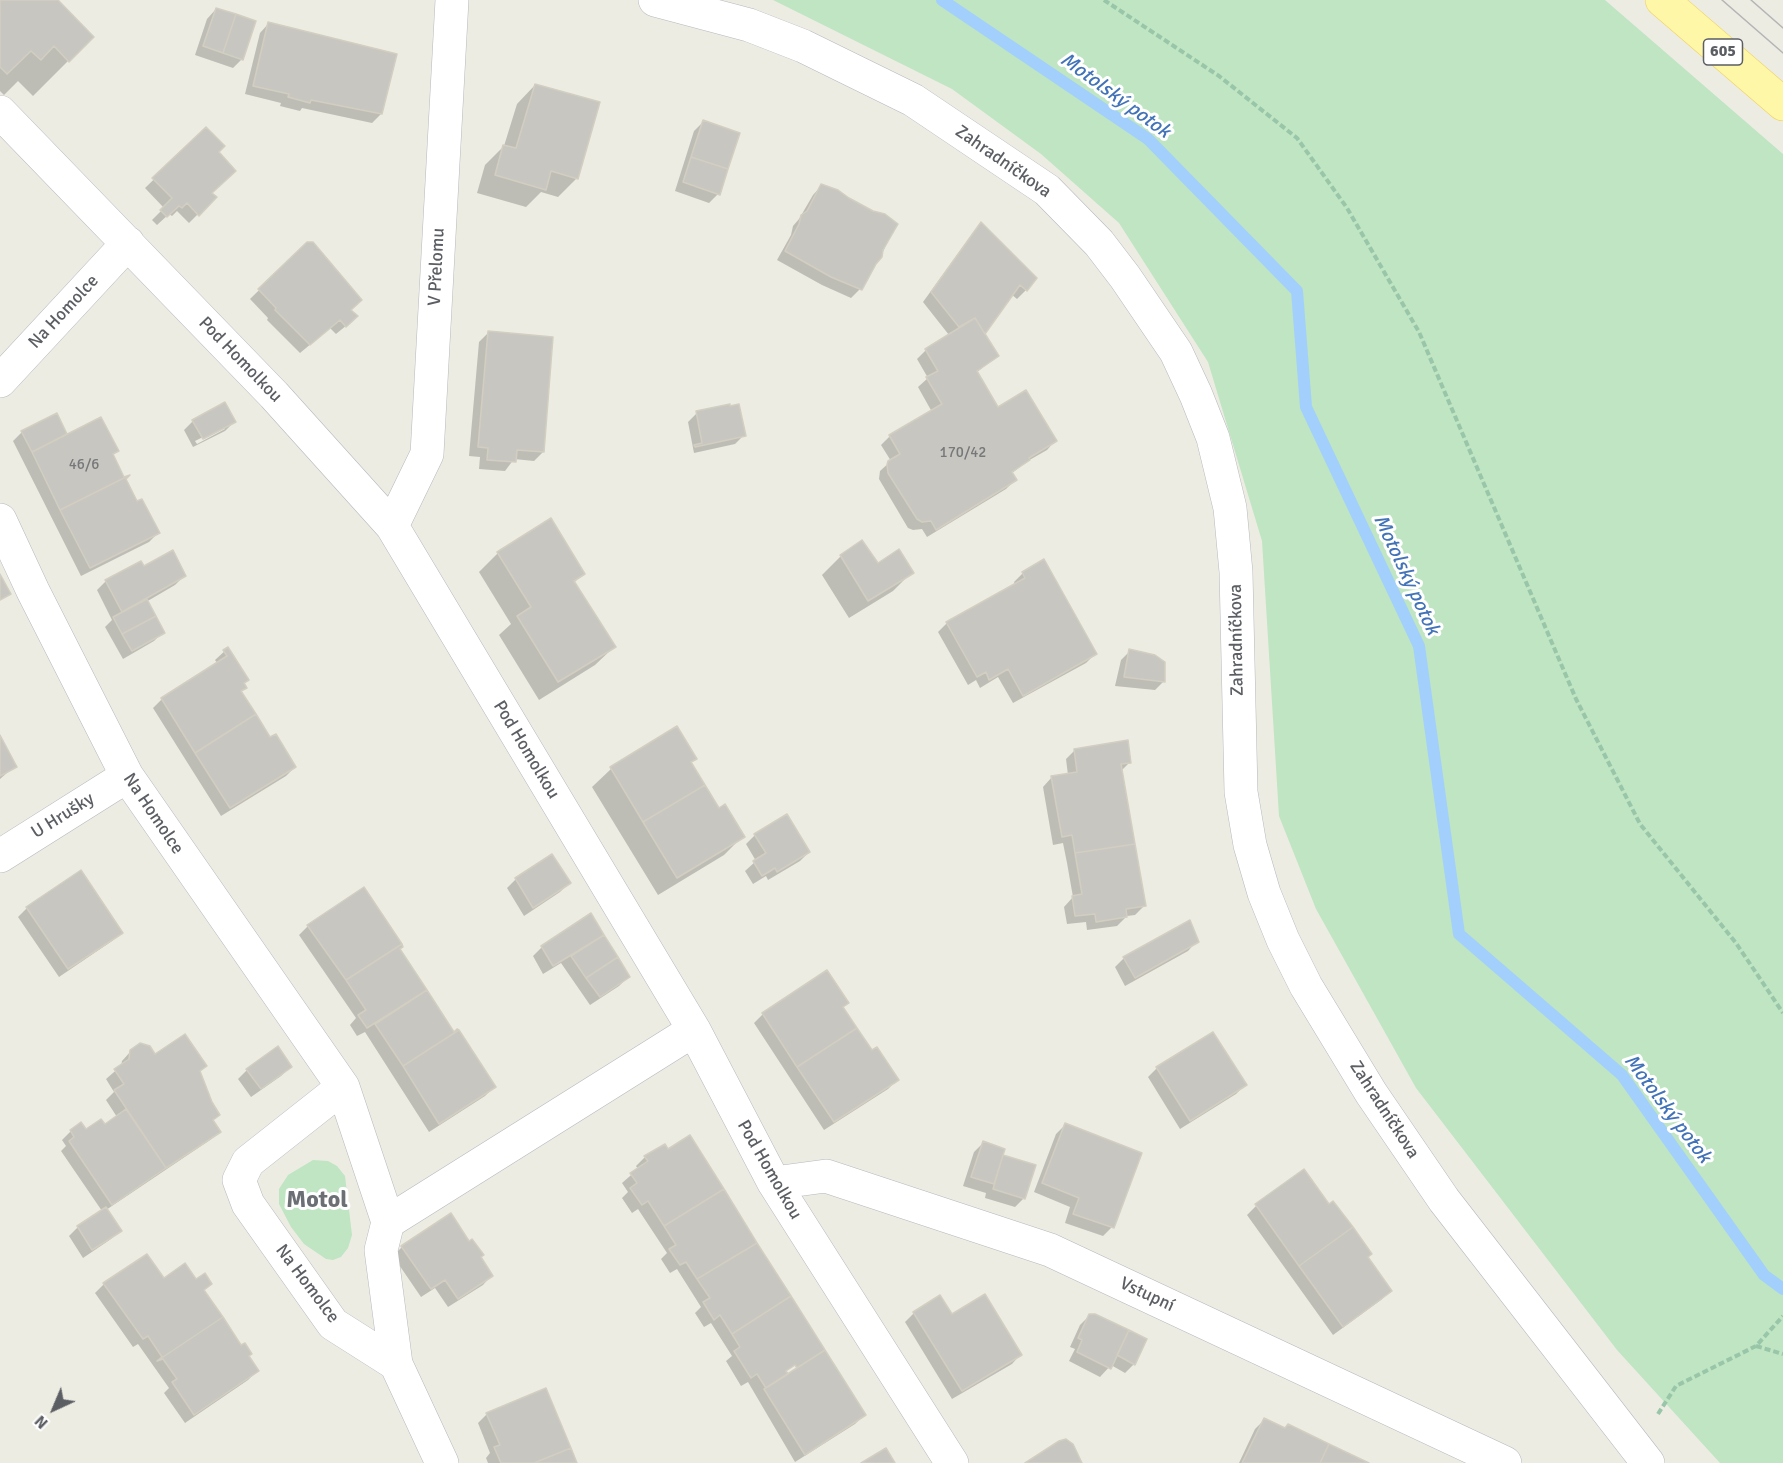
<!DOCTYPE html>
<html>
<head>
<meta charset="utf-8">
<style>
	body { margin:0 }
	#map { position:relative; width:1783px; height:1463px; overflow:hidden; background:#edece3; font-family:Signika,sans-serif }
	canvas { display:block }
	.north { position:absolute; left:24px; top:1379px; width:60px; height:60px; -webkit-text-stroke:4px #fff; paint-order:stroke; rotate:224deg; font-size:16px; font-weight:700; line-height:24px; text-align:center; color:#5b5e63 }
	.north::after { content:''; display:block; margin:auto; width:21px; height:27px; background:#5b5e63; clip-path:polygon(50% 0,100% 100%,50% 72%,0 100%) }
</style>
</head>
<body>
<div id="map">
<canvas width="1783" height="1463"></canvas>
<div class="north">N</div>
</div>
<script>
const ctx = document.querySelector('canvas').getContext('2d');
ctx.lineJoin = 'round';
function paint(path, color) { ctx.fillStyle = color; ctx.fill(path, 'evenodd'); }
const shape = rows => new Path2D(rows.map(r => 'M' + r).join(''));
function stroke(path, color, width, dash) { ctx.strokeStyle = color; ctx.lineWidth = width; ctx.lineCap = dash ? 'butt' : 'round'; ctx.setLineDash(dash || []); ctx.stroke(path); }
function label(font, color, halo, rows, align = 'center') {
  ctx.font = font + ' Signika,sans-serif'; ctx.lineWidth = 6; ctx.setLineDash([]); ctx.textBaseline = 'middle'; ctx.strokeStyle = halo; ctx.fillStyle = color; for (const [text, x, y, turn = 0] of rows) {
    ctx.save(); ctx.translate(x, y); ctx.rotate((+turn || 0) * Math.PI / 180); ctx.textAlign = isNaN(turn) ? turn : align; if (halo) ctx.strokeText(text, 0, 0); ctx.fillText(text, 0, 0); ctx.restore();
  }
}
const green = shape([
	[773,0,1605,0,1783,154,1783,1463,1720,1463,1617,1350,1416,1088,1316,909,1279,816,1262,541,1208,362,1119,223,1041,154,952,89],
	[313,1160,328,1161,337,1166,345,1176,352,1235,348,1248,341,1257,333,1260,326,1259,304,1244,291,1227,279,1204,279,1189,288,1175]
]);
const shadow = shape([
	[0,0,56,0,92,37,33,96,18,81,4,95,0,91],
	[216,9,242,59,233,68,195,55,207,19],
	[269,23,381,114,372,123,302,108,300,111,280,106,281,103,245,94,260,33],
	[535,85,577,178,558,197,541,192,526,207,477,193,485,165,504,146,517,104],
	[703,122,718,194,709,203,675,191,694,131],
	[206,129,211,193,215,197,189,223,177,211,172,216,169,214,157,225,152,220,164,208,145,188],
	[822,185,896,224,881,256,874,264,860,289,851,298,822,285,777,260,791,235,793,226,799,219,813,195],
	[981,224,1026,290,1017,299,1011,294,983,333,997,356,976,373,998,409,1055,441,1047,450,1026,462,1011,474,1015,480,1006,489,927,537,922,529,913,530,908,528,879,479,880,471,891,461,881,445,890,436,932,412,918,387,928,378,917,359,926,350,949,335,923,302,973,233],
	[307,243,350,310,347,325,336,334,330,328,300,353,267,320,268,318,250,299],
	[488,333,543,452,534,461,514,459,505,471,479,469,480,457,469,456,479,342],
	[697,413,744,435,735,444,694,453,688,422],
	[56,415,66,436,117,451,112,456,136,503,158,533,149,542,81,576,13,441,22,432],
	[193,421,234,422,225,431,193,447,184,430],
	[225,426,225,429,197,444,195,441],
	[551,520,583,573,574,583,614,647,595,665,539,700,499,635,511,624,479,572,498,553],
	[862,542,877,565,912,572,893,591,849,618,822,575,841,556],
	[141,563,143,568,184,576,175,585,146,602,163,632,154,641,123,659,105,627,112,620,97,590,106,581],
	[1023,573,1095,654,1086,663,1013,703,998,677,980,688,976,680,968,685,938,632,947,623,1015,585,1014,582],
	[227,649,245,688,240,692,270,739,295,767,286,776,221,816,153,708,162,699,218,664,215,660],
	[1130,651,1164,681,1155,690,1115,686,1121,660],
	[677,729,695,759,690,763,718,810,743,836,724,855,658,895,592,787,611,769],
	[0,738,15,766,0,779],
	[1075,750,1130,762,1121,771,1144,906,1135,915,1127,916,1117,926,1087,930,1086,922,1067,924,1064,907,1073,897,1067,863,1063,843,1053,845,1043,787,1052,777,1068,775,1066,759],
	[755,835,809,852,800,861,768,880,766,876,753,884,745,871,756,861,746,844],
	[516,879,569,883,560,892,524,916,507,888],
	[27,908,121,933,112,941,59,977,18,917],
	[590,915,628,977,619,986,590,1005,561,963,543,974,533,956,542,947],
	[1189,922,1197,941,1188,951,1125,986,1115,967,1124,958],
	[308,926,399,949,454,1034,494,1087,485,1096,429,1132,365,1032,357,1036,350,1025,356,1018,299,935],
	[827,972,842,1007,871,1052,897,1080,888,1089,824,1130,754,1023,763,1014],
	[131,1051,205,1066,199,1073,211,1103,218,1115,212,1121,219,1131,210,1140,106,1210,120,1231,111,1239,83,1258,69,1236,78,1227,102,1211,61,1151,66,1146,62,1140,71,1131,85,1131,104,1126,117,1117,106,1100,114,1092,106,1079,121,1066,122,1061],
	[290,1067,281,1076,251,1097,238,1079,247,1070],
	[1157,1068,1245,1085,1236,1094,1180,1129,1148,1077],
	[1065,1125,1112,1227,1103,1236,1065,1223,1070,1207,1034,1192,1056,1134],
	[983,1143,1001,1156,1024,1198,1015,1207,985,1198,986,1193,963,1186,974,1152],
	[645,1157,864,1415,855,1424,795,1462,748,1382,741,1386,726,1361,732,1356,711,1323,704,1327,695,1313,701,1307,677,1269,670,1273,661,1259,667,1253,638,1209,632,1213,622,1198,628,1192,622,1183,638,1169,636,1166],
	[796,1363,799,1368,787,1376,784,1370],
	[1304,1171,1390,1291,1381,1300,1333,1335,1247,1215,1256,1206],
	[402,1247,479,1257,491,1276,483,1285,448,1307,435,1288,421,1297,393,1256],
	[163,1280,196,1281,210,1284,203,1291,257,1371,248,1380,185,1423,164,1393,169,1388,138,1344,133,1347,95,1293,104,1284],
	[914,1313,952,1316,1020,1355,1012,1364,952,1399,905,1322],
	[1090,1315,1134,1364,1125,1373,1111,1365,1100,1377,1069,1361,1075,1349,1070,1347,1080,1325],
	[487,1414,576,1463,488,1463,486,1458,490,1453,478,1423],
	[1264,1420,1365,1463,1239,1463,1255,1429]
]);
const stream = shape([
	[942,0,1148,139,1297,291,1306,407,1419,646,1459,934,1622,1075,1764,1275,1783,1289]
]);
const building = shape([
	[0,0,58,0,94,37,69,62,54,46,41,60,31,51,7,74,0,67,0,0],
	[216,8,236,14,223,53,203,46,216,8],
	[236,14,256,21,243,60,223,53,236,14],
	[268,22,397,54,382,114,311,100,310,103,288,97,289,94,253,86,268,22],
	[535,84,600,102,578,179,551,171,546,190,495,175,503,145,516,148,535,84],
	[703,120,740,133,728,169,691,157,703,120],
	[206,127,225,146,219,152,236,171,212,193,217,197,199,216,187,203,182,208,179,206,167,217,160,210,172,198,152,178,206,127],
	[691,157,728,169,720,195,683,182,691,157],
	[821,184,838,190,849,198,873,211,885,214,898,224,883,250,882,257,876,264,862,290,831,277,785,251,799,224,801,215,807,211,821,184],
	[981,222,1037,278,1027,291,1020,285,985,334,975,318,959,327,931,292,981,222],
	[307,242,313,242,362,300,351,310,358,316,346,327,340,320,310,345,275,310,276,308,258,289,307,242],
	[975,318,999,356,977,371,998,407,1026,390,1057,441,1029,458,1030,460,1012,472,1017,480,936,530,931,521,922,522,917,519,888,473,887,465,888,461,900,454,889,435,942,404,926,377,938,371,925,349,975,318],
	[488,331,553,337,544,452,517,450,516,462,487,460,488,448,478,447,488,331],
	[225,402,236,422,203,439,192,420,225,402],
	[730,404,730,406,739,404,746,436,695,447,694,445,702,443,696,411,730,404],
	[57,413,67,434,32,452,21,431,57,413],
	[101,417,119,451,113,454,124,477,130,475,60,510,32,452,101,417],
	[130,475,126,479,137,501,142,499,160,533,90,568,60,510,130,475],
	[551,518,585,574,574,581,616,647,558,682,517,616,531,607,497,552,551,518],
	[862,540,878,563,899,549,914,573,868,601,840,555,862,540],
	[173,550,186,576,122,612,105,580,141,561,144,566,173,550],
	[1044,559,1097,654,1023,696,1008,669,989,680,986,672,977,677,946,622,1025,578,1022,572,1044,559],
	[0,574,11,594,0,600,0,574],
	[147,599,156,616,122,634,113,617,147,599],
	[156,616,165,633,132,651,122,634,156,616],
	[228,647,249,680,244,683,247,688,241,691,256,714,195,753,161,698,227,656,223,650,228,647],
	[1129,649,1155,655,1165,662,1165,682,1124,677,1129,649],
	[256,714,270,737,276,734,296,767,230,808,195,753,256,714],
	[677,726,697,759,691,762,705,785,643,822,610,767,677,726],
	[0,735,17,767,0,776,0,735],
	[1128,740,1131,763,1121,764,1135,844,1075,853,1072,835,1062,837,1051,776,1077,772,1074,749,1128,740],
	[705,785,719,808,725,804,745,837,677,878,643,822,705,785],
	[787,814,810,852,777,872,775,868,762,876,753,861,766,853,754,834,787,814],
	[1135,844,1146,906,1126,909,1127,917,1096,922,1095,914,1075,916,1072,896,1082,894,1075,853,1135,844],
	[552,854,571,883,533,908,515,878,552,854],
	[81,870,123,933,68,969,26,907,81,870],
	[364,887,402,944,346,980,307,925,364,887],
	[591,913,604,935,553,966,541,946,591,913],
	[1190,920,1199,942,1135,978,1123,957,1190,920],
	[604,935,618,957,586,978,571,956,604,935],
	[402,944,403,947,400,949,427,990,367,1028,358,1015,366,1010,346,980,402,944],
	[618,957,630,977,600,997,586,978,618,957],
	[827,970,849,1003,843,1007,857,1028,797,1067,762,1013,827,970],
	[427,990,454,1032,457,1029,459,1030,403,1066,375,1024,427,990],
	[857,1028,872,1050,877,1047,899,1080,834,1122,797,1067,857,1028],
	[459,1030,496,1087,439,1124,403,1066,459,1030],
	[1213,1032,1247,1085,1190,1121,1156,1067,1213,1032],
	[185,1034,207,1066,200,1071,212,1102,220,1115,213,1120,221,1132,166,1168,114,1090,124,1084,114,1069,129,1059,130,1050,140,1043,150,1046,155,1054,185,1034],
	[278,1046,292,1067,261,1089,246,1069,278,1046],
	[126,1109,166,1168,112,1205,69,1141,74,1137,70,1130,81,1122,86,1129,101,1119,105,1124,126,1109],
	[1065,1123,1142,1153,1114,1228,1073,1214,1079,1198,1042,1183,1065,1123],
	[690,1135,724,1189,664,1226,648,1201,642,1205,630,1188,637,1183,630,1173,648,1161,644,1156,665,1144,668,1149,690,1135],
	[983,1141,1005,1149,994,1184,971,1177,983,1141],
	[1003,1155,1036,1165,1025,1199,993,1189,1003,1155],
	[1304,1169,1329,1204,1333,1201,1353,1227,1299,1266,1255,1204,1304,1169],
	[724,1189,757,1243,697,1279,686,1262,680,1265,669,1249,676,1245,664,1226,724,1189],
	[106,1207,122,1231,92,1250,77,1226,106,1207],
	[451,1213,469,1241,472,1239,484,1255,481,1257,493,1276,458,1299,445,1280,431,1289,401,1246,451,1213],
	[1353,1227,1372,1254,1368,1257,1392,1291,1343,1327,1299,1266,1353,1227],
	[757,1243,791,1296,732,1334,720,1315,714,1320,703,1302,710,1298,697,1279,757,1243],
	[147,1254,164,1278,185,1263,196,1279,205,1273,212,1284,204,1290,223,1317,157,1361,162,1357,148,1336,143,1339,103,1283,147,1254],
	[985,1294,1022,1355,962,1391,913,1312,940,1295,952,1314,985,1294],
	[791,1296,825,1350,797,1368,795,1365,786,1371,788,1374,766,1388,757,1374,751,1378,734,1351,740,1347,732,1334,791,1296],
	[1089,1314,1095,1314,1129,1330,1111,1369,1077,1352,1082,1340,1078,1338,1089,1314],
	[223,1317,241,1345,245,1343,252,1354,249,1356,259,1371,194,1415,172,1382,177,1379,163,1359,157,1361,223,1317],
	[1129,1330,1147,1339,1135,1365,1117,1355,1129,1330],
	[825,1350,866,1415,805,1455,764,1389,825,1350],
	[546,1388,571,1448,534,1463,501,1463,494,1447,500,1445,486,1413,546,1388],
	[1264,1418,1285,1428,1288,1424,1329,1444,1320,1463,1242,1463,1264,1418],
	[1066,1439,1073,1444,1082,1463,1025,1463,1059,1441,1066,1439],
	[1329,1444,1369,1463,1320,1463,1329,1444],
	[571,1448,577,1463,534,1463,571,1448],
	[886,1448,895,1463,861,1463,886,1448]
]);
const path = shape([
	[1104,0,1219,76,1297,138,1347,208,1419,332,1576,699,1640,824,1736,943,1783,1013],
	[1756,1346,1783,1354],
	[1658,1414,1676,1386,1756,1346,1783,1316]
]);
const minor = shape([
	[655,0,749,25,803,46,913,100,1047,190,1099,243,1125,277,1176,352,1196,395,1213,438,1230,508,1236,572,1241,792,1250,845,1264,893,1283,940,1306,986,1371,1093,1444,1200,1648,1463],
	[0,112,274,395,392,526,694,1030,774,1183,952,1463],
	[0,381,128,243],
	[0,520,33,591,127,776,343,1087],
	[392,526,427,454,452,0],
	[0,856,127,776],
	[343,1087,388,1222,381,1250,396,1364,333,1324,248,1204,239,1180,248,1162,343,1087],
	[774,1183,826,1176,1050,1250,1505,1463],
	[388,1222,694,1030],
	[396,1364,442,1463]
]);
const major = shape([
	[1662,0,1783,104]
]);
const tram = shape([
	[1722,0,1783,53],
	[1751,0,1783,28]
]);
const numberNames = [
	["170/42",963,453],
	["46/6",84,465]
];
const shields = [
	[1723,52,39]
];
const shieldNames = [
	["605",1723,52]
];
const streetNames = [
	["Zahradníčkova",1003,162,35],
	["V Přelomu",437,267,-87],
	["Na Homolce",64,312,-47],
	["Pod Homolkou",240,360,46],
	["Zahradníčkova",1237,640,-91],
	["Pod Homolkou",526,750,59],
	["Na Homolce",153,814,56],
	["U Hrušky",63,816,-32],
	["Zahradníčkova",1384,1110,57],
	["Pod Homolkou",769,1170,60],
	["Na Homolce",307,1284,53],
	["Vstupní",1147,1295,25]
];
const waterNames = [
	["Motolský potok",1115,96,36],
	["Motolský potok",1406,575,65],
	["Motolský potok",1667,1109,53]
];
const districtNames = [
	["Motol",317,1201]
];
paint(green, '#bfe5c2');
paint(shadow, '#0003');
stroke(stream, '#a3cffd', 12);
paint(building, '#c8c6c0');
stroke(building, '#d2cec1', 1.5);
stroke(minor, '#b5b8bd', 34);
stroke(major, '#efd15a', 34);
stroke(path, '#99c5a9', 4, [6, 3]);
stroke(minor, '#fff', 33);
stroke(major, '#fef7a8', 33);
stroke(tram, '#b4b5b5', 1.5);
label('15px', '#76787a', null, numberNames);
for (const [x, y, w] of shields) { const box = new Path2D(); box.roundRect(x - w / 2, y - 13, w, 26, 4.5); ctx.fillStyle = '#fff'; ctx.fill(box); stroke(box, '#5b5e63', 1.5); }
label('bold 16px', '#5b5e63', null, shieldNames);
label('18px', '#5b5e63', '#fff', streetNames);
label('italic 20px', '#4273b8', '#fff', waterNames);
label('bold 24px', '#6c7075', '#fff', districtNames);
</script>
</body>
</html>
